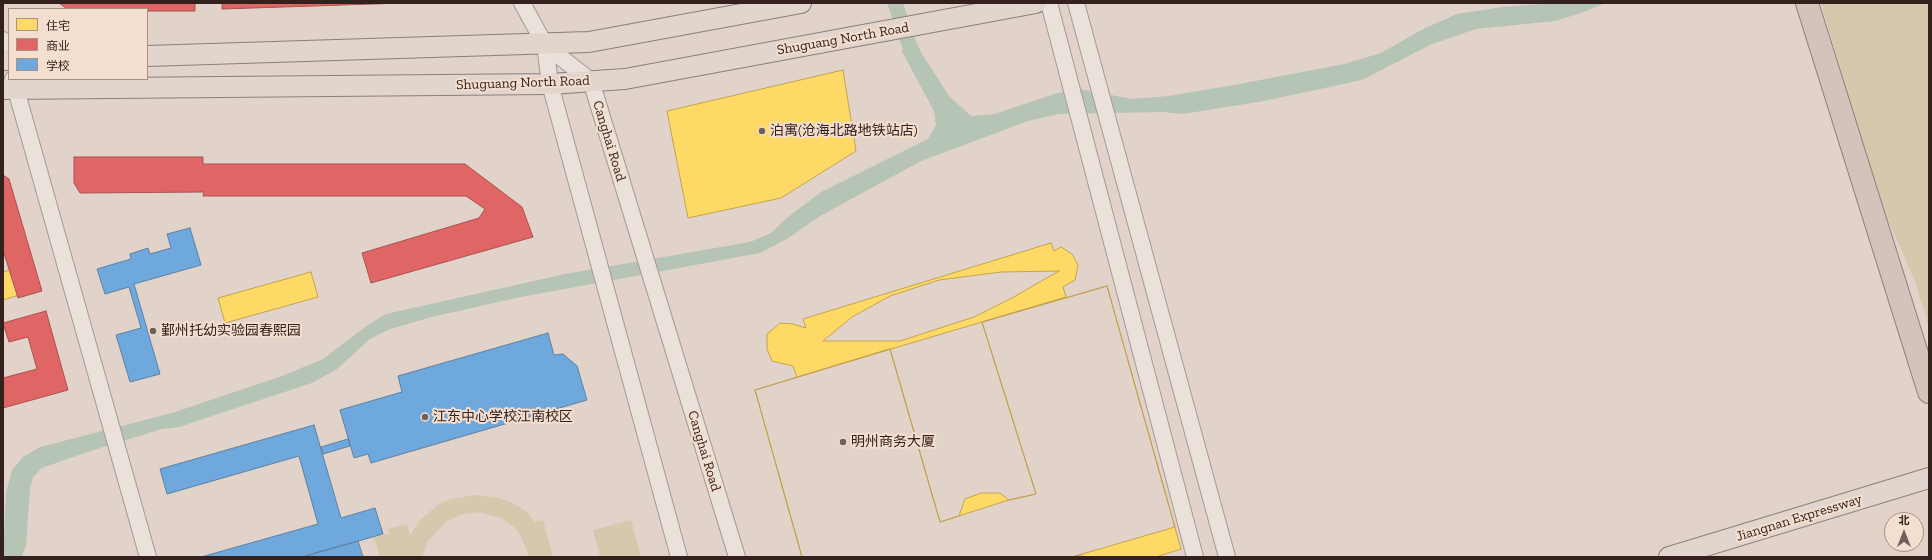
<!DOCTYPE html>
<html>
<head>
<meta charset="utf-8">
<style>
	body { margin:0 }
	#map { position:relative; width:1932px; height:560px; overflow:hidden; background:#e1d3ca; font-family:"Zilla Slab","Noto Sans SC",serif }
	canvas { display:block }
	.frame { position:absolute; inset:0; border:4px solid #34211d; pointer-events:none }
	.legend { position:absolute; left:8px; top:8px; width:140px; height:72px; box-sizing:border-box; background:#f3decf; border:1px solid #a79288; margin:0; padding:5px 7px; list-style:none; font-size:12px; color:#34211d }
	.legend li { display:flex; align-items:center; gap:8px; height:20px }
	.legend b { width:20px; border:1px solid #a79288 }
	.north { position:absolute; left:1884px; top:512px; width:40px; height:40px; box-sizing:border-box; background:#f3decf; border:1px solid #a79288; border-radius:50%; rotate:0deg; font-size:11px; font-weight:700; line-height:16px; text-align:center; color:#34211d }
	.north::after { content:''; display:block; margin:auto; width:14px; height:18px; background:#715f5a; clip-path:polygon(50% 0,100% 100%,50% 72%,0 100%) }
</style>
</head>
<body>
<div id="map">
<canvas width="1932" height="560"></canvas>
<div class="frame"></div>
<ul class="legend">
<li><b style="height:11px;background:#ffd966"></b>住宅</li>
<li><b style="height:11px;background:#e06666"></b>商业</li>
<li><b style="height:11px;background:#6fa8dc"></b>学校</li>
</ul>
<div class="north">北</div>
</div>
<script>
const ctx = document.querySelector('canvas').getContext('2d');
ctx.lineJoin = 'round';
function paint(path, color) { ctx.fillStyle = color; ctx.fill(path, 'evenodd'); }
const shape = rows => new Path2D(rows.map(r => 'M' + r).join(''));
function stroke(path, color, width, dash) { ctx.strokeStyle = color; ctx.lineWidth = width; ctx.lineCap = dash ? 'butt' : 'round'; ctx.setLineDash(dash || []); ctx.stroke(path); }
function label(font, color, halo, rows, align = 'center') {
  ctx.font = font + ' "Zilla Slab","Noto Sans SC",serif'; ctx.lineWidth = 4; ctx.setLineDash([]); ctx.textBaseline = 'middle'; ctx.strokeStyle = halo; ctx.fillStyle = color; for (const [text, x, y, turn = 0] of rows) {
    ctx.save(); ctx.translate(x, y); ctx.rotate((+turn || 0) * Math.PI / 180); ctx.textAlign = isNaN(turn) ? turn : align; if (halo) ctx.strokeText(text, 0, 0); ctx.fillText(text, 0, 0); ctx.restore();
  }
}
const green = shape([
	[1821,3,1929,3,1929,328,1915,281,1880,202],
	[476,495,498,498,511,502,527,512,535,522,543,520,553,557,529,557,521,536,514,527,501,518,479,512,460,515,447,521,428,541,422,557,380,557,374,538,389,534,388,529,407,524,410,535,420,520,439,504,451,499],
	[631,520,641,557,600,557,593,530]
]);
const water = shape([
	[1553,3,1606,3,1581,13,1555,21,1476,29,1432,44,1362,80,1264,101,1183,114,1163,112,1059,114,1028,121,921,161,820,216,787,239,760,253,516,298,432,317,390,329,370,339,337,369,312,383,179,427,162,429,87,452,42,468,33,477,30,488,26,546,22,556,3,557,6,492,12,470,23,457,40,447,172,413,282,376,323,359,365,327,386,314,565,274,750,242,771,233,788,217,821,192,928,139,936,125,934,111,901,50,917,46,949,96,971,116,995,114,1057,93,1079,89,1132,99,1168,96,1234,85,1344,64,1381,53,1423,29,1457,14,1502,7]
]);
const homes = shape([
	[90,3,193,3,193,6,90,7,90,3],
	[224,3,291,3,224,5,224,3],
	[843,70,856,151,781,198,688,218,667,111,843,70],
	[90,162,185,163,184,189,89,188,90,162],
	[451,166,451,193,353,194,353,167,451,166],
	[221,168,320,168,320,195,221,195,221,168],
	[1051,243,1054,251,1061,247,1072,254,1078,265,1075,280,1063,287,1066,297,797,377,793,366,772,361,767,349,767,334,780,323,793,324,806,328,803,319,1051,243],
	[28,265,35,290,3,300,3,272,28,265],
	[1059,271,1012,298,974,317,900,341,823,341,852,317,890,296,939,280,1001,272,1059,271],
	[311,272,318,297,225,323,218,298,311,272],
	[1107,286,1181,549,1156,557,1082,557,1082,554,1072,557,802,557,755,390,890,349,940,522,959,516,965,499,981,493,1000,493,1009,500,1036,494,982,322,1107,286],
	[1107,286,1175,527,1072,557,802,557,755,390,890,349,940,522,1009,500,1036,494,982,322,1107,286],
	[56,365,64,390,3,407,3,380,56,365]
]);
const shops = shape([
	[59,3,195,3,195,11,147,11,147,9,67,9,59,3],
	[222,3,404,3,222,9,222,3],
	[74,157,203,157,203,164,465,164,522,207,533,237,371,283,362,253,479,218,485,209,466,196,203,196,204,192,80,193,74,183,74,157],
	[3,175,9,179,42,291,18,298,3,250,3,175],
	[46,311,68,390,3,408,3,378,37,369,28,337,9,342,3,323,46,311]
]);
const schools = shape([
	[190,228,201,265,134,284,160,374,130,382,116,335,141,328,129,287,105,294,97,269,131,259,130,254,148,248,150,254,171,248,167,234,190,228],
	[548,333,554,355,563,354,577,366,587,400,371,463,368,454,354,458,340,410,402,392,398,376,548,333],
	[314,425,341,518,375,508,383,534,302,557,201,557,318,524,299,456,167,494,160,469,314,425],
	[348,439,350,446,323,454,321,447,348,439],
	[358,541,363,557,309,557,308,555,358,541]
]);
const canal = shape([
	[895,3,909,44,919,66]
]);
const minor = shape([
	[522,3,545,45,550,84,679,557],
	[1049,3,1195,557],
	[1076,3,1227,557],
	[3,40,9,62],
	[545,45,591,81,737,557],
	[13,79,148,557]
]);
const major = shape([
	[147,56,589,42,801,3],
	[3,60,9,60],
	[3,89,550,84,625,79,1036,3],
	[1669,557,1929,478]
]);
const highway = shape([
	[1807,3,1929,392]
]);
const markers = [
	[762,131,4,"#715f5a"],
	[153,331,4,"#715f5a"],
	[425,417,4,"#715f5a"],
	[843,442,4,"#715f5a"]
];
const streetNames = [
	["Shuguang North Road",843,39,-10],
	["Shuguang North Road",523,83,-2],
	["Canghai Road",609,141,73],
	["Canghai Road",704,451,73],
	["Jiangnan Expressway",1799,518,-17]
];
const poiNames = [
	["泊寓(沧海北路地铁站店)",770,131],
	["鄞州托幼实验园春熙园",161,331],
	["江东中心学校江南校区",433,417],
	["明州商务大厦",851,442]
];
paint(green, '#d4c9ad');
paint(water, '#b6c4b6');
paint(homes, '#ffd966');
stroke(homes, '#c2a250', 1);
paint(shops, '#e06666');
stroke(shops, '#ac5150', 1);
paint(schools, '#6fa8dc');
stroke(schools, '#5d80a3', 1);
stroke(canal, '#b6c4b6', 15);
stroke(minor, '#a69994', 18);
stroke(major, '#8b7f7a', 22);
stroke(highway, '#8b7f7a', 24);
stroke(minor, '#eae1db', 16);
stroke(major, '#e1d5cd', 20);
stroke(highway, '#d4c3bb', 22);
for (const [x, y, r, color] of markers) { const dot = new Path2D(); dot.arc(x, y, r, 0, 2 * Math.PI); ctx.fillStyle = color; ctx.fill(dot); stroke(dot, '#f3decf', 1.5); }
label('14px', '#34211d', '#f3decf', streetNames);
label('14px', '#34211d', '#f3decf', poiNames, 'left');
</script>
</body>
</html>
